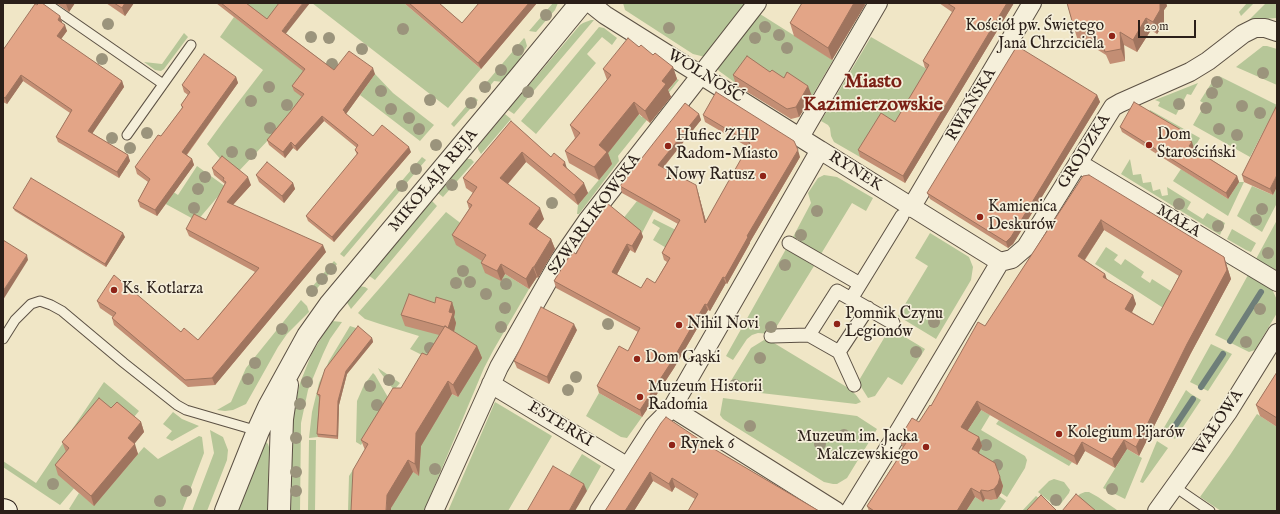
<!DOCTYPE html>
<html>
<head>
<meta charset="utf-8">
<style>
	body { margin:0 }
	#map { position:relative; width:1280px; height:514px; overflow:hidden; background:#f0e6c6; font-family:"IM FELL English",serif }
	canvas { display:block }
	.frame { position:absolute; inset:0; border:4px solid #2b1f19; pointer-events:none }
	.scale { position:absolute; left:1138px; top:20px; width:58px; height:18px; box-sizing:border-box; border:2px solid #2b1f19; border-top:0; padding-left:5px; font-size:12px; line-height:14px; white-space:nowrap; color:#2b1f19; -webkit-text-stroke:3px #f5efda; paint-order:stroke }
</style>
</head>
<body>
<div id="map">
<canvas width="1280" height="514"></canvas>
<div class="frame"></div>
<div class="scale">20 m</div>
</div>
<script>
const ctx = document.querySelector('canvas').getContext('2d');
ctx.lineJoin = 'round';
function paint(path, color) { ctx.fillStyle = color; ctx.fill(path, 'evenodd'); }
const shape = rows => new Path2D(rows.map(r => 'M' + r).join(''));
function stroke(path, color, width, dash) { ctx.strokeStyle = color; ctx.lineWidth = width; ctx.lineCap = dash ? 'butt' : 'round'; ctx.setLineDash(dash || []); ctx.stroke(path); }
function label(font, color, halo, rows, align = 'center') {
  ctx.font = font + ' "IM FELL English",serif'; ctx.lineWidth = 3.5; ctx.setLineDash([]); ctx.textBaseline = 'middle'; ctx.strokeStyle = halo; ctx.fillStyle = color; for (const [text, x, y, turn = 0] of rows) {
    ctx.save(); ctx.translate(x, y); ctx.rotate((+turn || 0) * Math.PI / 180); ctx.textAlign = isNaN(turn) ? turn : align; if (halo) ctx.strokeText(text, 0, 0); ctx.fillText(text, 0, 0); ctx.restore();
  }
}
const green = shape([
	[241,3,285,3,269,25],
	[312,3,404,3,481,69,448,108],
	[553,3,558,3,555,10,536,32,529,31],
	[623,3,747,3,705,57,693,54,625,10],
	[1247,3,1254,3,1241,16,1239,12],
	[1266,3,1277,3,1277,18,1262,19,1246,23],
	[760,14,833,60,812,96,737,84,719,71,717,68,754,17],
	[234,17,307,73,306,100,237,173,224,163,207,144,223,122,263,70,220,37],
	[591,20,594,20,514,114,508,110,580,25,583,23],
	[599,27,604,28,617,38,612,45,602,37,587,54,596,63,536,134,521,121],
	[184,33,188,37,164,69,161,71,155,70,144,62,162,64],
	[871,37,932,72,897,129,860,157,834,142,831,136,830,128,828,125,821,121],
	[524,38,525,39,527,46,515,67,503,82,494,81,485,92,481,89],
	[1263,46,1267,46,1277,49,1277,85,1236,67],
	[375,74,393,93,434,125,420,141,360,95],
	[1219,76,1277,105,1250,157,1193,125,1205,104,1200,101,1214,79],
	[677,79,679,80,618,156,619,161,579,214,577,214,578,205,612,164,601,155,608,152,628,128,636,112,642,117,661,100],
	[1198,83,1191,95,1187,94,1176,115,1158,106,1160,102,1155,100],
	[474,97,478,100,454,127,451,124],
	[1150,110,1200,138,1194,148,1183,141,1148,114],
	[505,114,511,119,481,154,478,149,478,146],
	[422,157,426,160,344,257,340,254],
	[467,159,471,159,474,162,443,197,438,193],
	[1130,159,1133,175,1141,174,1143,183,1151,182,1153,191,1160,189,1162,196,1168,195,1167,187,1191,202,1187,209,1203,219,1207,213,1225,223,1220,235,1121,174],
	[197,166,226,187,197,221,151,196,158,182,178,195],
	[1181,169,1228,199,1239,182,1244,182,1228,216,1173,181],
	[824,175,837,177,873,198,866,211,852,203,821,254,793,237,811,203,808,193,818,178],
	[1252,186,1273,195,1277,187,1277,203,1262,232,1237,216],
	[432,201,437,206,375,280,368,275],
	[637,201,654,210,642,233,622,220],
	[446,212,467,228,489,265,501,281,505,274,529,289,494,349,484,368,424,511,391,511,391,508,410,470,418,475,413,451,430,430,452,394,458,397,481,358,431,368,424,356,410,349,419,336,380,324,365,319,358,313],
	[654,219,678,231,668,249,653,240,660,228,652,223],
	[1277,220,1277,271,1256,259],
	[1232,229,1256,243,1251,252,1246,250,1227,239],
	[930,233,969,257,973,267,971,280,936,339,898,316,928,266,915,258],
	[1106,247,1118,255,1114,260,1121,265,1125,259,1144,272,1141,277,1150,283,1152,279,1177,295,1168,311,1095,264],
	[786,249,814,266,772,334,758,333,752,335,747,339,733,360,726,356],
	[334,261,337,264,311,296,307,293],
	[1248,275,1272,289,1277,300,1277,313,1255,350,1249,352,1215,335],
	[359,286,365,287,368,289,351,309,346,301],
	[301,300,307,306,309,312,287,334,278,347,246,404,233,410,225,411,217,410,231,402,246,368],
	[332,321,342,322,330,339,323,354,308,390,301,423,300,511,291,511,292,424,296,400,300,383,312,353],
	[350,326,359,329,321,398,318,437,309,438,312,412,319,383,329,361],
	[890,328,925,349,902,385,888,377,875,396,868,398,858,382],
	[764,340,769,340,850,389,856,395,861,402,856,404,726,389,751,348],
	[1211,344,1232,354,1208,391,1190,382],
	[378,368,400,383,394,390,380,372],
	[373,373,375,375,389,399,361,445,356,442,357,401,364,385],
	[104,382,139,411,60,505,3,467,3,461,36,483],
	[1186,390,1191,394,1201,400,1175,439,1162,431],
	[599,393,642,417,627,438,621,437,586,416],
	[723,398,857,416,877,429,847,478,837,484,833,484,824,482,723,419,720,415],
	[495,402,552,436,508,511,448,511],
	[981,410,990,415,981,430,1025,456,1027,460,1025,468,1007,497,1001,493,1003,486,998,477,1000,474,992,468,964,436],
	[173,412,182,419,199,426,172,441,166,438,172,431,163,424],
	[1257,414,1277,427,1277,511,1221,511,1200,497,1230,455],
	[999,420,1072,462,1069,466,996,424],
	[210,430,223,437,228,450,227,460,207,511,192,511,214,453],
	[199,436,202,437,204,453,182,511,72,511,69,509,79,493,94,505,144,447,158,459],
	[309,440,316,440,315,511,308,511],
	[1157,441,1168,448,1143,483,1140,482],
	[266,442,268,444,269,447,268,511,236,511,263,443],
	[1127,449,1142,458,1125,499,1103,488],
	[582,454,601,466,587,491,567,479],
	[358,462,356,511,348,511,349,476],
	[1054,479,1064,482,1070,490,1069,493,1059,506,1054,505,1038,492,1049,481],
	[1085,492,1089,492,1098,497,1117,510,1088,511,1070,503,1080,494],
	[999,496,1006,501,999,511,966,511,975,497,983,502,985,499,991,500,997,499],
	[1036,496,1042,501,1032,511,1022,511]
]);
const stream = shape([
	[1230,341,1261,292],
	[1201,387,1223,354],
	[1169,435,1193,399]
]);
const service = shape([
	[46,3,163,84],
	[127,135,191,45],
	[3,339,15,320,31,304,40,301,51,305,62,311,124,363,177,405,186,410,258,431],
	[1175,487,1210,511]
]);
const pedestrian = shape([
	[789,243,860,284],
	[893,323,851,299,902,216],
	[809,335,839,352,854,385],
	[771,336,809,335,837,291,851,299],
	[839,352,868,308]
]);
const minor = shape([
	[590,3,605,15,820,150],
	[800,137,878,3],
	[1078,163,1277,282],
	[911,208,1032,3],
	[1000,262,1012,259,1026,247,1113,107,1120,103,1190,72,1208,61,1243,34,1255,28,1265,28,1277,32],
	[491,384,628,467],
	[672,408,836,511],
	[434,511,499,367,560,260,587,221,757,3],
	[599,511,654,426,672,408,820,150,1000,262,901,428,850,511],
	[1157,511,1228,412,1277,333]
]);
const tertiary = shape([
	[226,511,258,431,269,407,308,336,330,305,521,76,581,3],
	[279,511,282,419,287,385]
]);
const secondary = shape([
	[3,510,6,511]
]);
const trees = [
	[546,15],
	[108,24],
	[765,27],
	[669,28],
	[403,29],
	[779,35],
	[311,37],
	[329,38],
	[755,38],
	[787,48],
	[362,49],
	[518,50],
	[102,59],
	[332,64],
	[501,70],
	[1263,73],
	[1217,82],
	[269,87],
	[485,87],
	[381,91],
	[528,92],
	[1212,93],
	[430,100],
	[251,101],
	[471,103],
	[1179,104],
	[287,105],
	[1242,106],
	[1206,108],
	[391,109],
	[1260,113],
	[409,118],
	[270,128],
	[419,129],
	[1219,129],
	[147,133],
	[1237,135],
	[112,138],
	[436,145],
	[130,148],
	[232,152],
	[251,154],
	[416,169],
	[205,177],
	[452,185],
	[402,186],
	[198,189],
	[552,203],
	[1179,204],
	[194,208],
	[1262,209],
	[817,211],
	[1256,220],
	[1218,226],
	[801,235],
	[1268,253],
	[785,265],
	[331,269],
	[463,271],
	[322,279],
	[470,282],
	[456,283],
	[506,284],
	[312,291],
	[486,294],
	[505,308],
	[1260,309],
	[934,322],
	[608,324],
	[501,327],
	[771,327],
	[282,329],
	[1246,342],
	[430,348],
	[916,352],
	[760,358],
	[255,363],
	[576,377],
	[248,379],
	[389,380],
	[307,382],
	[735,385],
	[370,386],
	[568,390],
	[300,404],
	[377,405],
	[750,426],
	[844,435],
	[296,438],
	[820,444],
	[986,445],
	[997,465],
	[435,469],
	[296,472],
	[53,484],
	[1112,489],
	[186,491],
	[296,491],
	[1056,500],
	[160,501]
];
const wall = shape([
	[56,3,75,3,69,12],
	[106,3,134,3,125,16],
	[216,3,246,3,334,70,375,74,346,114,373,136,411,152,334,242,308,221,306,216,357,155,355,150,357,148,324,121,297,151,293,148,285,158,269,145,267,140,291,111,302,97,294,91,292,86,303,71],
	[404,3,439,3,462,23,479,3,537,3,481,69],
	[802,3,864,3,865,5,832,60,794,36,790,23],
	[939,3,1014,3,905,183,860,157,858,150,895,122,927,69,925,68,923,61,952,12],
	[1067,3,1166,3,1167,6,1164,10,1164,23,1157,34,1151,30,1137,52,1124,45,1125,61,1110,64,1106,55,1082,40,1078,41,1074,28],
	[37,5,60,16,62,22,62,23,67,31,61,39,122,81,124,87,92,133,128,155,130,161,119,178,58,142,56,137,70,113,23,81,7,104,3,102,3,50],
	[639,47,653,55,673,67,677,79,668,90,671,97,650,123,639,114,608,153,612,164,599,180,569,163,565,151,575,138,570,125,607,80,603,69],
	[770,72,812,96,799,117,791,119,736,85,733,75],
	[236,77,238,83,187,155,192,159,194,165,157,216,140,207,138,201,148,182,137,174,135,167,161,136,182,108,181,105,188,95,184,92,182,85],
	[1097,95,1100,102,1013,244,1008,248,930,199,927,193],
	[1277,105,1273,195,1244,182,1242,175],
	[699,114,701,120,663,168,698,192,706,222,748,147,705,122,703,115,800,157,750,242,750,243,727,284,726,283,710,311,708,310,674,368,642,417,599,393,597,386,628,351,638,332,556,288,554,281,571,256,641,231,643,237,635,253,630,250,617,274,641,288,655,283,667,262,664,260,662,253,678,224,622,193,620,186],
	[511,121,551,157,567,168,588,193,578,205,526,162,508,184,544,219,536,229,551,239,555,249,538,278,537,277,529,289,505,274,501,281,485,273,481,263,482,261,456,245,452,235,469,209,467,202,473,193,466,188,463,178],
	[1120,127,1183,131,1185,137,1185,138,1194,148,1193,148,1237,176,1239,182,1228,199,1122,132],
	[212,168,251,185,233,205,326,252,215,385,188,387,114,325,112,318,113,317,100,308,97,301,181,332,198,340,255,272,189,236,186,229,206,220,225,184,214,175],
	[256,175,293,183,295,189,284,203,259,182],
	[1083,176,1224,257,1231,279,1191,353,1139,456,1127,449,1115,468,1085,451,1077,465,981,410,967,431,979,437,982,446,979,452,979,453,995,463,1003,486,1001,493,997,499,991,500,985,499,983,502,975,497,966,511,869,511,867,506,896,461,895,459,903,448,899,439,919,422,931,406,985,326],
	[1104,230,1179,276,1153,325,1132,312,1136,304,1133,295,1107,280,1105,274,1085,260],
	[13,208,125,237,106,267,15,211],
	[452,302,455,312,454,317,456,323,454,332,477,346,482,358,458,397,452,394,421,446,419,476,413,472,391,508,365,450,361,440,427,355,439,335,405,326,401,315,435,303],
	[577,330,549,384,517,368,514,361],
	[372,338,373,342,347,374,339,405,338,439,318,437,317,434,319,398,319,397,317,394],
	[1277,372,1277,427,1260,416,1256,405],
	[111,408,141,422,144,432,134,444,138,454,94,506,58,475,55,465,66,452,62,442],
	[661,423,709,446,819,511,695,499,675,487,672,492,653,481,634,511,605,511]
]);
const shadedWall = shape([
	[67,3,75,3,69,12,66,4],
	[125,3,134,3,125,16,122,8],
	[303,3,310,3,284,36,282,31],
	[529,3,537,3,481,69,478,63],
	[854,3,864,3,865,5,832,60,828,48],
	[1007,3,1014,3,905,183,903,176],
	[1160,3,1166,3,1167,6,1164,10,1164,23,1157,34,1153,22],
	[60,16,62,22,60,26,58,20],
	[1146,18,1151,30,1137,52,1133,40],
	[65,25,67,31,59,42,57,36],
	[1120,32,1124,45,1125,61,1121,49],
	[673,67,677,79,668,90,671,97,650,123,645,111,662,81],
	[373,68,375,74,346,114,343,110],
	[21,75,23,81,7,104,5,98],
	[236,77,238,83,184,158,182,152],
	[122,81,124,87,90,137,88,131],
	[808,86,812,96,799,117,796,107],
	[1097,95,1100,102,1013,244,1008,248,1006,242],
	[634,102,639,114,608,153,612,164,599,180,594,167,599,145],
	[699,114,701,120,660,171,658,165],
	[322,116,324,121,297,151,295,146],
	[1183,131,1185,137,1183,141,1181,136],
	[291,142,293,148,285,158,283,152],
	[1192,142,1194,148,1192,152,1189,146],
	[409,147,411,152,334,242,332,237],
	[798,150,800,157,750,242,750,243,727,284,725,278,747,236],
	[522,152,526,162,504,188,500,178],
	[128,155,130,161,119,178,117,172],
	[192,159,194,165,157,216,155,210],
	[565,162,568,172,563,165],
	[1277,175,1277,187,1273,195,1270,189],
	[1237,176,1239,182,1228,199,1226,193],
	[248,177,251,185,229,209,227,202],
	[293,183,295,189,284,203,282,196],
	[584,183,588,193,578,205,574,195],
	[696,185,698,192,708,229,705,223],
	[540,208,544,219,533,234,529,224],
	[1101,220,1104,230,1081,265,1078,256],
	[641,231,643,237,635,253,632,246],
	[123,233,125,237,106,267,105,264],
	[551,239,555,249,538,278,534,267],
	[627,244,630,250,615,278,612,272],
	[323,245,326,252,215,385,212,378],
	[27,255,28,260,3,300,3,291],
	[1224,257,1231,279,1191,353,1139,456,1136,447],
	[501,264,505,274,501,281,497,271],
	[533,267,537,277,529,289,526,279],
	[1105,274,1108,283,1103,277],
	[723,277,726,283,710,311,707,305],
	[1133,295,1136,304,1129,318,1125,309],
	[452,302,455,312,454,317,456,323,452,339,448,328,449,312],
	[705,304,708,310,674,368,642,417,640,410],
	[574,324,577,330,549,384,547,377],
	[372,338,373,342,347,374,339,405,338,439,337,436,338,401,346,371],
	[477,346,482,358,458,397,453,385],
	[448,381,452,394,421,446,419,476,415,464,416,433],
	[977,401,981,410,964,436,961,427],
	[141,422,144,432,131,448,128,438],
	[979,437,982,446,979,452,982,461,972,449],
	[1124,440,1127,449,1115,468,1112,459],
	[1082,442,1085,451,1077,465,1074,456],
	[135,444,138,454,94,506,91,496],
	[408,460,413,472,391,508,391,511,386,511,387,495],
	[995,463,1003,486,1001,493,997,499,994,489],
	[650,472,653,481,634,511,625,511],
	[672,478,675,487,672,492,669,484],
	[584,484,587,491,575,511,569,511],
	[971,488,975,497,966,511,957,511],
	[981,490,985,499,983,502,980,493]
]);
const building = shape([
	[39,3,42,3,60,16,58,20,65,25,57,36,122,81,88,131,128,155,117,172,56,137,72,110,21,75,5,98,3,97,3,50,35,4,37,5,39,3],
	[114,3,125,3,122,8,114,3],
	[221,3,246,3,267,19,279,3,303,3,282,31,334,70,349,51,373,68,343,110,345,112,345,113,373,136,382,125,409,147,332,237,306,216,358,153,355,150,358,145,322,116,295,146,291,142,283,152,267,140,291,111,304,94,292,86,305,69,221,3],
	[409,3,439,3,462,23,479,3,529,3,478,63,409,3],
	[802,3,854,3,828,48,790,23,802,3],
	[947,3,1007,3,903,176,858,150,881,113,895,122,929,65,923,61,955,8,947,3],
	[1067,3,1160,3,1160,10,1153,22,1146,18,1133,40,1120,32,1121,49,1105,52,1103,43,1078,27,1074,28,1067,3],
	[628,38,639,47,641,45,653,55,655,53,673,67,662,81,666,84,645,111,634,102,599,145,607,152,594,167,565,151,580,133,570,125,611,75,603,69,628,38],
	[1017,46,1097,95,1011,237,1006,242,927,193,1017,46],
	[204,54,236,77,182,152,192,159,155,210,138,201,150,179,135,167,158,135,161,136,183,107,181,105,190,92,182,85,204,54],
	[747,56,770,72,772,70,784,78,787,72,808,86,796,107,787,109,733,75,747,56],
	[716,92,794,141,798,150,747,236,748,237,725,278,723,277,707,305,705,304,672,361,640,410,597,386,619,346,628,351,640,328,554,281,570,255,571,256,573,252,576,254,596,217,607,203,641,231,632,246,627,244,612,272,641,288,647,278,655,283,670,258,662,253,680,220,620,186,685,103,699,114,658,165,696,185,705,223,750,143,703,115,716,92],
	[1134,102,1183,131,1181,136,1192,142,1189,146,1237,176,1226,193,1120,127,1134,102],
	[1277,105,1277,175,1270,189,1242,175,1277,105],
	[511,121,551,157,554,153,565,162,563,165,584,183,574,195,522,152,500,178,540,208,529,224,551,239,534,267,533,267,526,279,501,264,497,271,481,263,486,255,452,235,472,205,467,202,477,187,463,178,511,121],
	[222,156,248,177,227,202,323,245,212,378,185,380,112,318,116,313,97,301,114,275,181,332,184,328,198,340,210,326,259,268,186,229,194,214,206,220,226,182,223,180,224,178,212,168,222,156],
	[267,162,293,183,282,196,256,175,267,162],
	[1089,175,1224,257,1227,270,1187,344,1136,447,1124,440,1112,459,1082,442,1074,456,977,401,961,427,979,437,972,449,978,452,978,453,995,463,1000,477,998,484,994,489,988,491,981,490,980,493,971,488,957,511,874,511,867,506,897,460,895,459,906,443,899,439,912,418,919,422,930,405,931,406,978,322,985,326,1083,176,1089,175],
	[1101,220,1182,271,1153,325,1125,309,1133,295,1103,277,1105,274,1078,256,1101,220],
	[31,178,123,233,105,264,13,208,31,178],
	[3,240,27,255,3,291,3,240],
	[409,294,435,303,436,297,452,302,449,312,453,313,448,328,445,326,444,327,401,315,409,294],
	[541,307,574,324,547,377,514,361,541,307],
	[358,326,372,338,346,371,338,401,337,436,317,434,320,395,317,394,325,369,358,326],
	[445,326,477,346,453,385,448,381,416,433,415,464,408,460,387,495,386,511,351,511,353,470,368,444,361,440,393,388,401,388,422,353,427,355,445,326],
	[1277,372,1277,418,1256,405,1277,372],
	[99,398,111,408,117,402,141,422,128,438,135,444,91,496,55,465,69,448,62,442,99,398],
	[666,417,709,446,819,511,688,511,698,494,672,478,669,484,650,472,625,511,605,511,661,423,666,417],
	[553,466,584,484,569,511,527,511,553,466],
	[1076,494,1096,511,1062,511,1076,494],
	[1041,495,1057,511,1027,511,1027,510,1041,495]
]);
const markers = [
	[1112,36,4,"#8f2418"],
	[1149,145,4,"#8f2418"],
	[668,146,4,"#8f2418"],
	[763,176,4,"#8f2418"],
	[980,217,4,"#8f2418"],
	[114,290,4,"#8f2418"],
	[837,324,4,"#8f2418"],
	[679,325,4,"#8f2418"],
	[637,359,4,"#8f2418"],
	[640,397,4,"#8f2418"],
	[1059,434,4,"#8f2418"],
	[672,445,4,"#8f2418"],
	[926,447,4,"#8f2418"]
];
const poiNames = [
	["Kościół pw. Świętego",1104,27,"right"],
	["Jana Chrzciciela",1104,45,"right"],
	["Dom",1157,136],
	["Starościński",1157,154],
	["Hufiec ZHP",676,137],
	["Radom-Miasto",676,155],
	["Nowy Ratusz",755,176,"right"],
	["Kamienica",988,208],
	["Deskurów",988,226],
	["Ks. Kotlarza",122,290],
	["Pomnik Czynu",845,315],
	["Legionów",845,333],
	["Nihil Novi",687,325],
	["Dom Gąski",645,359],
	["Muzeum Historii",648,388],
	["Radomia",648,406],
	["Kolegium Pijarów",1067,434],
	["Muzeum im. Jacka",918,438,"right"],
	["Malczewskiego",918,456,"right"],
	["Rynek 6",680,445]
];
const streetNames = [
	["WOLNOŚĆ",705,77,32],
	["RWAŃSKA",972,105,-59],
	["GRODZKA",1085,152,-58],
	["RYNEK",855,172,32],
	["MIKOŁAJA REJA",434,181,-50],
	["SZWARLIKOWSKA",595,215,-54],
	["MAŁA",1178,222,31],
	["WAŁOWA",1219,423,-56],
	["ESTERKI",560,425,31]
];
const districtNames = [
	["Miasto",873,83],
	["Kazimierzowskie",873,106]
];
paint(green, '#b6c698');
stroke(stream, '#6e7e79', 6);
stroke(service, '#5c5144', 11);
stroke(pedestrian, '#5c5144', 15);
stroke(minor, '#5c5144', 20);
stroke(tertiary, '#5c5144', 24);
stroke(secondary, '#2b1f19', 24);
stroke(service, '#f5efda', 9);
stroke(pedestrian, '#f5efda', 13);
stroke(minor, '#f5efda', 18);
stroke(tertiary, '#f5efda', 22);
stroke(secondary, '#f5efda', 22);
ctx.fillStyle = '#9b947c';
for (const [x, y] of trees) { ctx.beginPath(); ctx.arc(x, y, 6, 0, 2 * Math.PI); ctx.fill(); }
paint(wall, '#c38e74');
paint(shadedWall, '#9f745e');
paint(building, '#e3a587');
stroke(building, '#9f745e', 1);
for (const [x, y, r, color] of markers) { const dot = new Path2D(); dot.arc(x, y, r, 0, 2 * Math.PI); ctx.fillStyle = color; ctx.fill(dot); stroke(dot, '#f5efda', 1.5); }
label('16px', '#2b1f19', '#f5efda', poiNames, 'left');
label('16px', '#2b1f19', '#f5efda', streetNames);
label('bold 20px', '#7a1f14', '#f5efda', districtNames);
</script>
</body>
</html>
